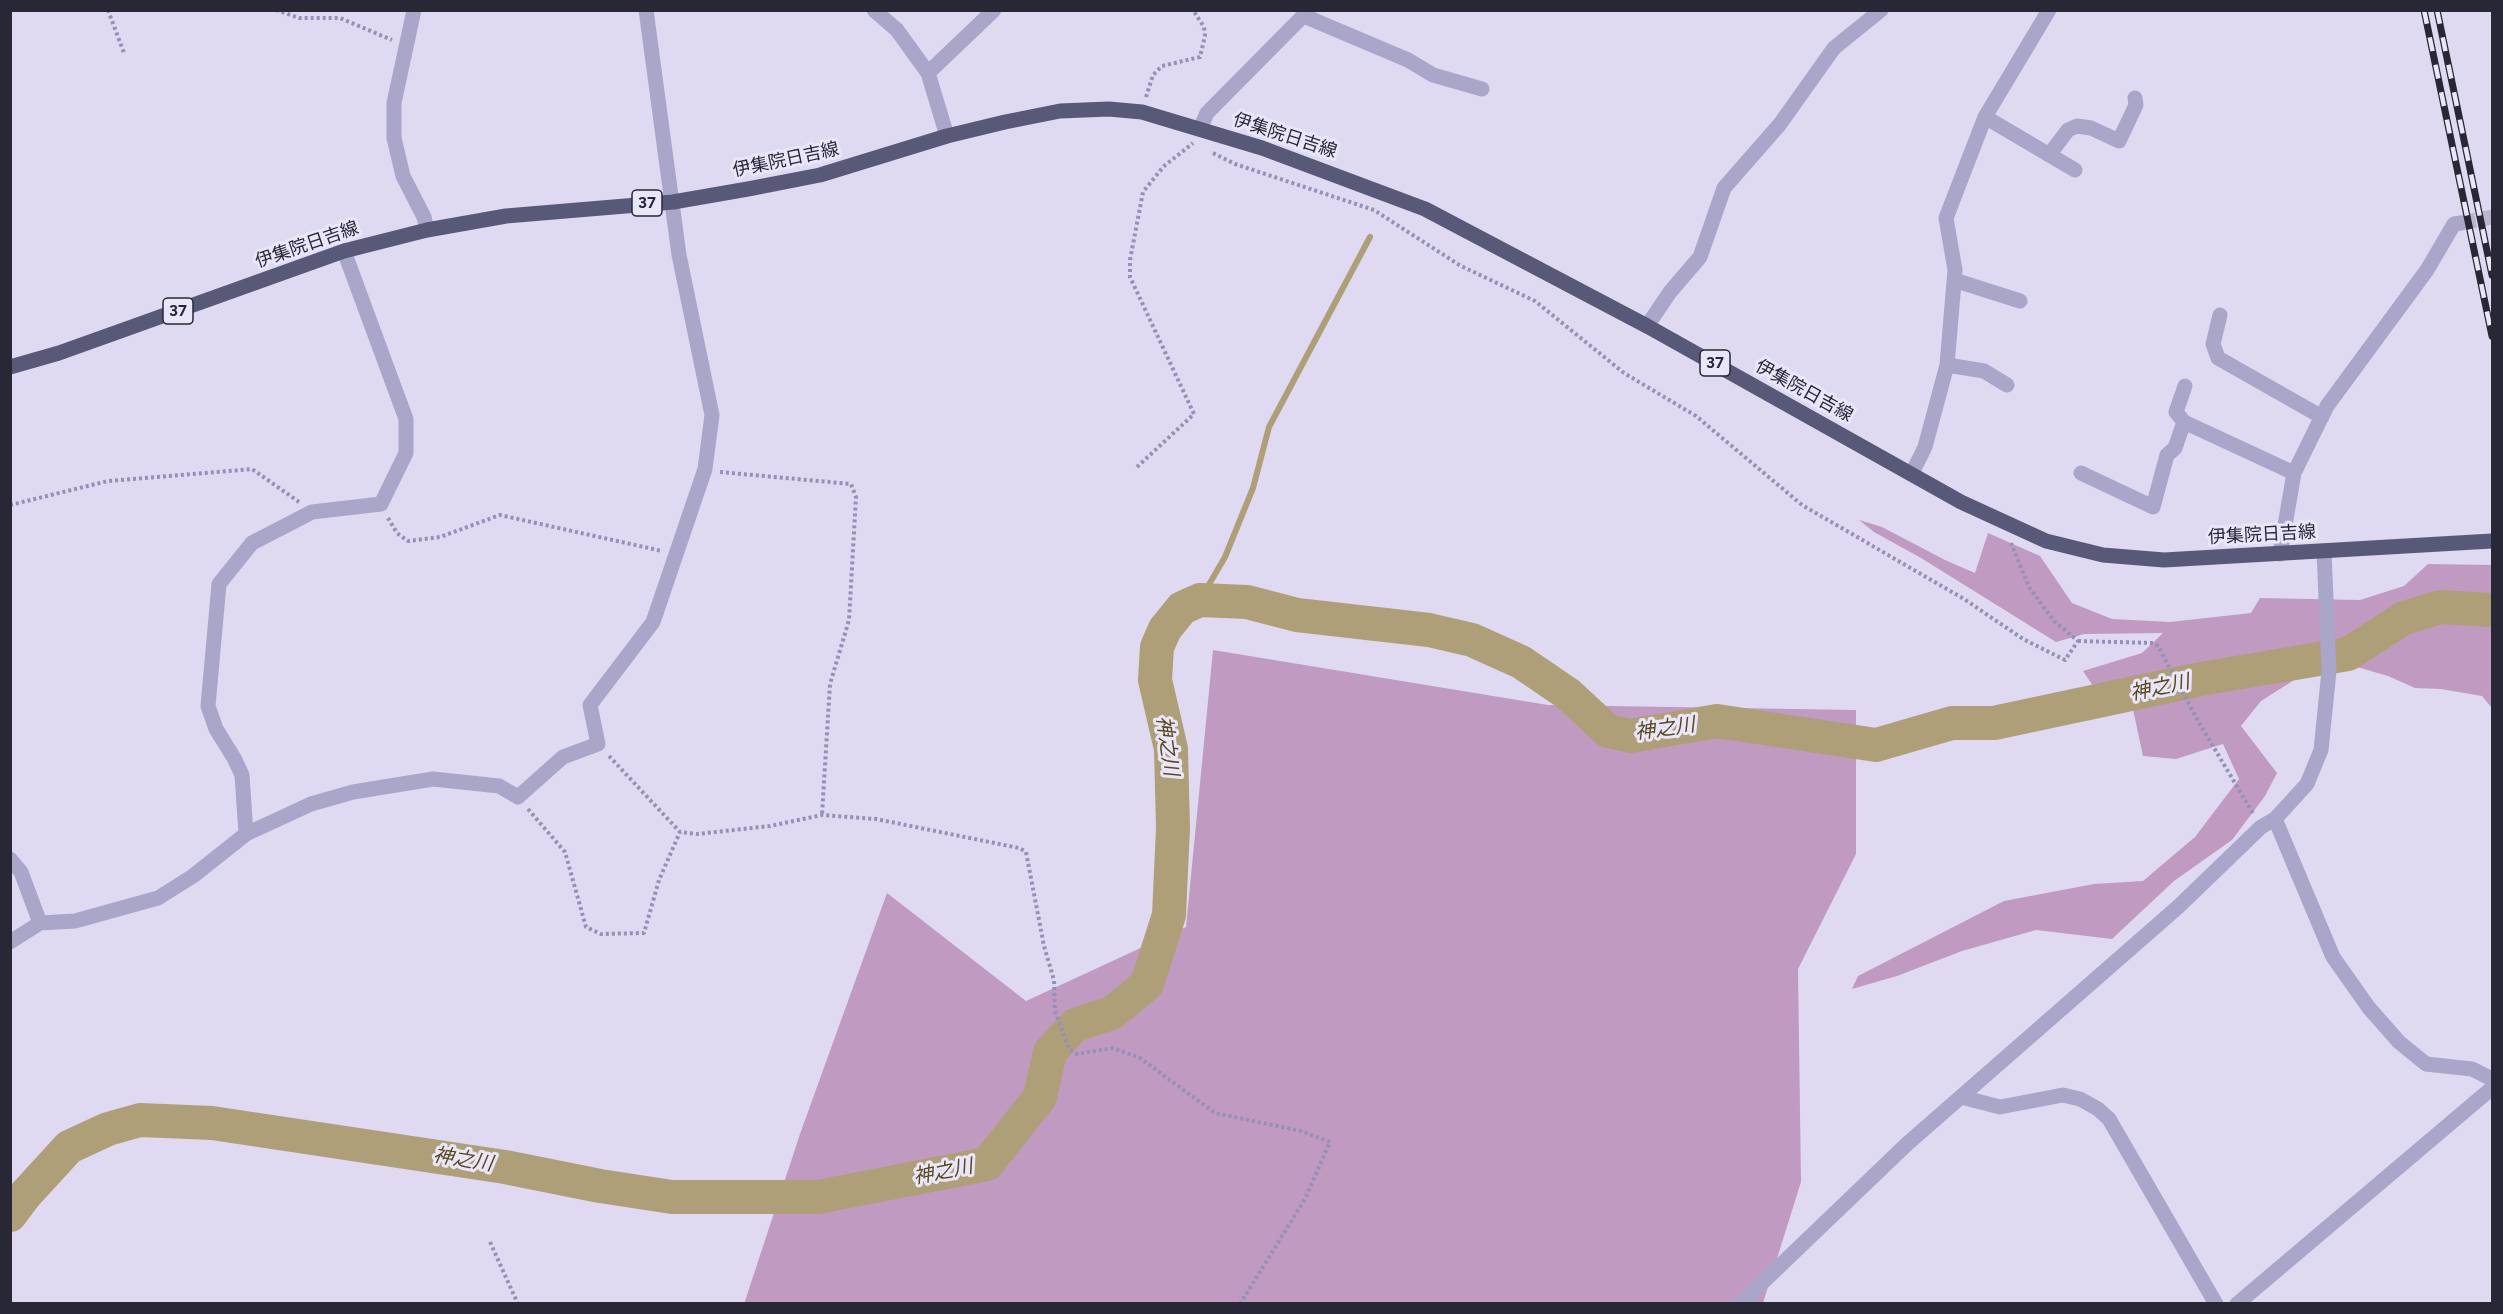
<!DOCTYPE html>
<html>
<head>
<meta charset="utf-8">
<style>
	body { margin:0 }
	#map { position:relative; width:2503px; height:1314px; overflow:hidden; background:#dfdaf2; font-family:Figtree,sans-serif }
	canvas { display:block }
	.frame { position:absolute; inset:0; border:12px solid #272736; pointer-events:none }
</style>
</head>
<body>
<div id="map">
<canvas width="2503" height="1314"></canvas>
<div class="frame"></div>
</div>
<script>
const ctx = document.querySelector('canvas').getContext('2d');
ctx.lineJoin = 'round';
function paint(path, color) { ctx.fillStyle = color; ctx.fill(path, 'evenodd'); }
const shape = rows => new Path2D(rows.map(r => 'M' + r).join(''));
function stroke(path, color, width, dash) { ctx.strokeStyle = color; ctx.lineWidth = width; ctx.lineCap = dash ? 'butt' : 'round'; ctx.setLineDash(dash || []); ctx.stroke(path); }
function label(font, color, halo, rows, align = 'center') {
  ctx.font = font + ' Figtree,"Noto Sans JP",sans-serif'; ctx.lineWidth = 6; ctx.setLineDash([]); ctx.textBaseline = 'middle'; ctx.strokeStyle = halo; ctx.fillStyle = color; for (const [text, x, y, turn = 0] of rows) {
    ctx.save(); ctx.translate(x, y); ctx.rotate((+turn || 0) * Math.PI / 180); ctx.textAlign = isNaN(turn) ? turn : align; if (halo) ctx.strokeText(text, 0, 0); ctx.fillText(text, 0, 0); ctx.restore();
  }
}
const green = shape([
	[1859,520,1882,527,1945,560,1975,573,1988,533,2040,556,2072,603,2112,619,2170,622,2251,613,2260,598,2360,600,2404,586,2428,564,2492,565,2492,708,2482,696,2441,689,2415,688,2388,676,2350,665,2302,675,2261,701,2241,726,2277,773,2265,796,2232,840,2174,881,2112,939,2036,930,1962,951,1897,976,1852,989,1858,976,2004,901,2094,884,2143,881,2195,837,2239,779,2223,744,2176,759,2143,756,2128,686,2097,692,2083,671,2142,653,2163,633,2084,634,2056,642,1921,558,1874,532],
	[1213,650,1548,705,1856,710,1856,854,1798,969,1801,1182,1763,1303,744,1304,800,1134,887,893,1026,1001,1186,927]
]);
const stream = shape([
	[1200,600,1225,557,1253,488,1269,427,1370,237]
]);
const river = shape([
	[10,1215,25,1195,69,1147,108,1129,140,1120,212,1123,505,1167,600,1186,672,1197,818,1197,987,1164,1040,1097,1050,1052,1075,1025,1112,1013,1147,984,1169,915,1173,828,1171,749,1155,680,1157,647,1165,629,1182,608,1200,600,1247,602,1297,615,1429,630,1472,640,1521,662,1568,694,1608,731,1631,736,1717,721,1876,745,1952,723,1994,723,2201,679,2348,654,2404,618,2440,607,2492,610]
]);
const minorTunnel = shape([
	[2461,223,2492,217]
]);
const path = shape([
	[108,10,124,53],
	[276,10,299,18,340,18,392,40],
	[1146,97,1153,75,1162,66,1200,57,1205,36,1204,27,1193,10],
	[1213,153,1235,164,1374,210,1461,266,1535,301,1624,373,1696,416,1802,505,1964,599,2023,639,2065,660,2078,641,2054,621,2029,587,2011,543],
	[1137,467,1194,414,1130,277,1130,260,1143,192,1163,167,1193,143],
	[720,472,851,484,856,497,849,620,830,684,822,815],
	[10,505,108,481,252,469,299,502],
	[388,518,397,533,408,541,440,537,500,515,662,551],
	[2078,641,2153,643,2158,646,2198,721,2254,815],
	[609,756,680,832,697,834,770,826,822,815,876,819,1019,848,1026,852,1044,946,1054,980,1055,1011,1069,1049,1077,1054,1113,1048,1140,1058,1215,1113,1301,1131,1330,1142,1305,1199,1240,1304],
	[528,809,565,852,586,927,601,934,644,933,659,880,680,832],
	[490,1242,518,1304]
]);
const minor = shape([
	[414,10,394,103,394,138,403,176,424,217,427,230],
	[874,10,897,30,928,73,947,136],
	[1304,16,1408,60,1433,75,1482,89],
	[928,73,994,10],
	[1985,117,2075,170],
	[2049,155,2068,130,2077,126,2091,128,2119,141,2136,105,2135,98],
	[1954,280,2020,301],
	[2220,315,2213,344,2218,358,2322,417],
	[1647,326,1670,292,1700,257,1724,188,1780,124,1834,48,1881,10],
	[1947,365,1984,371,2007,385],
	[2184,422,2176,412,2185,386],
	[1912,473,1925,447,1947,365,1955,270,1946,218,1985,117,2049,10],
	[2081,473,2153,507,2167,455,2175,448,2184,422,2294,473],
	[2280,554,2294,473,2327,406,2427,270,2454,224,2461,223],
	[2275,819,2333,957,2369,1008,2399,1042,2426,1064,2472,1069,2492,1079],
	[246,834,242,775,234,758,216,729,208,706,219,584,252,543,312,512,381,504,406,453,406,419,344,251],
	[10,859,21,872,40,923],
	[10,942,40,923,75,921,158,898,193,876,246,834,311,804,353,792,433,779,499,786,518,797,563,757,598,744,590,705,653,622,705,469,712,415,679,255,646,10],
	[1961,1097,2000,1107,2063,1095,2080,1099,2098,1109,2109,1119,2216,1304],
	[2237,1304,2492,1088]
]);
const tertiary = shape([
	[1200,129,1207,113,1309,10],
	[1740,1304,1907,1144,2178,907,2261,827,2275,819,2307,784,2321,750,2329,671,2324,551]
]);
const primary = shape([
	[10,367,59,353,344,251,427,230,506,216,673,202,748,189,820,175,947,136,1005,122,1060,111,1109,109,1142,112,1262,148,1425,209,1647,326,1961,502,2046,541,2103,555,2164,560,2492,541]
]);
const rail = shape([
	[2424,10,2492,336],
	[2437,10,2492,275]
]);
const shields = [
	[647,203,30],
	[178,311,30],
	[1715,363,30]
];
const shieldNames = [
	["37",647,203],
	["37",178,311],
	["37",1715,363]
];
const streetNames = [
	["伊集院日吉線",1285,136,18],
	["伊集院日吉線",786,160,-12],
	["伊集院日吉線",307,245,-19],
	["伊集院日吉線",1804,391,29],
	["伊集院日吉線",2262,535,-3]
];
const waterNames = [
	["神之川",2160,688,-12],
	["神之川",1665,729,-8],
	["神之川",1167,746,82],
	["神之川",463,1160,9],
	["神之川",943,1172,-11]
];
paint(green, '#c19ac1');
stroke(stream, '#af9f79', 6);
stroke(river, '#af9f79', 34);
stroke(minorTunnel, '#bab6cc', 15, [15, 8]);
stroke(path, '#9490b6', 4, [3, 3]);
stroke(minor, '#aaa6ca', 15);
stroke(tertiary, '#aaa6ca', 15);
stroke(primary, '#585878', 15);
stroke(rail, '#272736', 7);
stroke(rail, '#eae6f9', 4.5, [14]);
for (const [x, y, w] of shields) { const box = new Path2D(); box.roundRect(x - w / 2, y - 13, w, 26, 4.5); ctx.fillStyle = '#eae6f9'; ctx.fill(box); stroke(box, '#272736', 1.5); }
label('bold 16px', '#272736', null, shieldNames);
label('18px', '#272736', '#eae6f9', streetNames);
label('italic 20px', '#58481c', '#eae6f9', waterNames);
</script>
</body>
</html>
